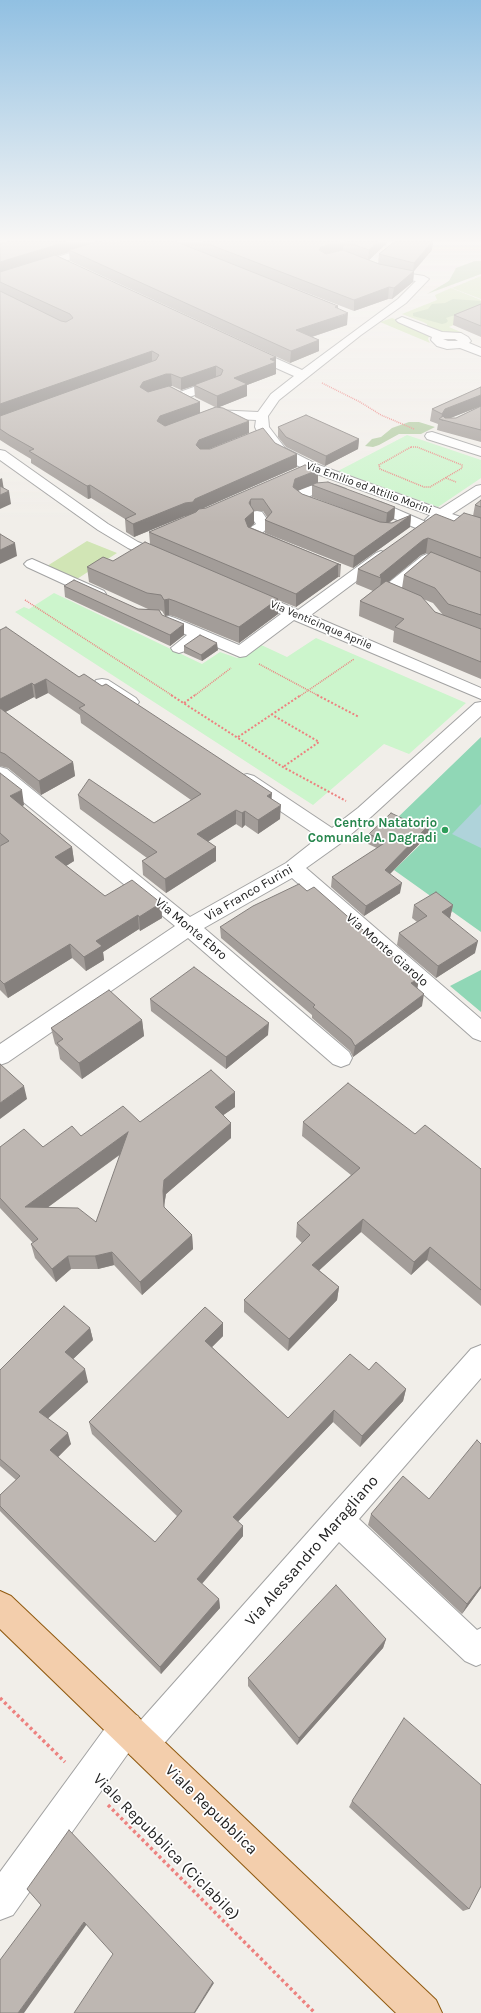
<!DOCTYPE html>
<html>
<head>
<meta charset="utf-8">
<style>
	body { margin:0 }
	canvas { display:block; background:#f1eee9 }
</style>
</head>
<body>
<canvas width="481" height="2013"></canvas>
<script>
const ctx = document.querySelector('canvas').getContext('2d');
ctx.lineJoin = 'round';
function paint(path, color) { ctx.fillStyle = color; ctx.fill(path, 'evenodd'); }
const shape = rows => new Path2D(rows.map(r => 'M' + r).join(''));
function stroke(path, color, width, dash) { ctx.strokeStyle = color; ctx.lineWidth = width; ctx.lineCap = dash ? 'butt' : 'round'; ctx.setLineDash(dash || []); ctx.stroke(path); }
function label(font, color, halo, rows, align = 'center') {
  ctx.font = font + ' Karla,sans-serif'; ctx.lineWidth = 3.5; ctx.setLineDash([]); ctx.textBaseline = 'middle'; ctx.strokeStyle = halo; ctx.fillStyle = color; for (const [text, x, y, turn = 0] of rows) {
    ctx.save(); ctx.translate(x, y); ctx.rotate((+turn || 0) * Math.PI / 180); ctx.textAlign = isNaN(turn) ? turn : align; if (halo) ctx.strokeText(text, 0, 0); ctx.fillText(text, 0, 0); ctx.restore();
  }
}
const grass = shape([
	[481,276,481,299,452,288],
	[451,288,481,300,481,313,449,327,463,333,458,335,443,333,427,327,427,324,423,322,402,314,437,300,435,295],
	[392,318,430,334,428,339,430,343,380,322],
	[87,541,117,553,77,579,47,566]
]);
const forest = shape([
	[475,261,481,261,481,274,427,294,449,281,456,268],
	[453,299,481,301,481,311,452,316,446,318,448,321,446,323,442,324,413,316,413,313,428,309,432,304,445,303],
	[409,422,419,422,435,427,421,434,399,434,379,445,373,447,365,446,372,439,381,437,392,428]
]);
const park = shape([
	[407,435,481,460,481,478,438,507,338,471],
	[54,593,202,664,220,652,237,658,257,643,287,657,316,638,466,703,409,754,384,744,313,805,15,612,24,607,29,609]
]);
const pitch = shape([
	[481,737,481,932,394,870,426,839,393,822],
	[481,970,481,1012,450,986]
]);
const water = shape([
	[481,804,481,848,452,834]
]);
const pathFar2 = shape([
	[322,383,360,402,381,415,414,429],
	[411,447,417,447,462,465,462,468,430,487,424,487,380,469,379,465,411,447],
	[446,478,456,482],
	[25,600,173,696],
	[259,664,319,696],
	[194,696,231,668],
	[300,696,354,659]
]);
const pathFar1 = shape([
	[171,695,283,767,346,801],
	[317,695,359,717],
	[184,703,195,695],
	[271,714,319,742,283,767],
	[238,737,301,695]
]);
const path = shape([
	[0,1698,65,1762],
	[108,1805,315,2013]
]);
const minor = shape([
	[105,242,119,242,118,244,0,282,0,275,105,242],
	[385,270,424,276,429,279,406,303,361,335,279,400,268,416,269,427,285,448,316,464,440,509,476,486,481,485,481,495,452,514,481,524,481,533,442,520,437,523,429,524,430,526,428,529,418,529,370,508,368,505,370,502,375,501,380,502,426,522,425,520,430,515,306,470,275,454,258,433,255,427,256,420,215,418,208,420,202,416,203,413,214,410,258,412,271,394,294,376,245,354,243,351,245,348,253,348,302,370,398,299,416,281,381,275,380,273,385,270],
	[402,317,442,332,461,333,468,337,471,341,469,343,481,348,481,356,460,348,447,349,437,346,431,340,432,337,398,322,396,320,402,317],
	[443,339,455,339,458,341,448,341,443,339],
	[216,379,220,380,222,383,220,386,181,400,175,396,177,393,216,379],
	[432,432,481,448,481,456,427,439,425,436,427,433,432,432],
	[0,450,5,451,108,524,138,542,171,556,174,559,171,562,166,564,161,562,128,548,98,530,0,460,0,450],
	[319,484,335,485,346,489,348,492,346,495,341,496,328,492,319,492,308,497,328,505,330,508,328,511,323,512,296,502,294,499,296,492,305,487,319,484],
	[257,511,262,512,271,525,262,533,279,540,281,543,279,546,269,546,249,538,247,535,246,532,248,529,256,524,250,515,252,512,257,511],
	[381,551,386,553,389,556,386,559,311,615,481,688,481,699,294,620,246,656,240,657,200,640,185,651,179,653,173,651,171,648,187,635,163,624,161,621,163,618,169,616,175,618,239,645,281,614,245,598,243,595,245,592,257,592,298,610,376,553,381,551],
	[427,554,481,576,481,586,429,565,399,590,412,596,414,599,412,602,400,602,382,594,380,591,382,588,422,556,427,554],
	[32,559,104,591,106,594,104,597,98,599,92,597,27,567,24,564,27,561,32,559],
	[102,679,108,680,136,698,139,702,136,706,130,707,124,706,96,688,93,684,96,680,102,679],
	[481,702,481,716,372,816,341,843,306,868,481,1019,481,1041,473,1038,292,878,204,928,349,1052,352,1058,349,1064,341,1067,333,1064,188,938,8,1062,0,1065,0,1044,175,926,0,783,0,767,7,769,190,917,286,863,319,837,240,784,238,780,240,776,247,774,254,776,332,828,358,808,475,703,481,702],
	[481,1345,481,1378,359,1519,477,1630,481,1628,481,1664,476,1666,465,1661,339,1542,154,1755,142,1760,130,1755,129,1752,13,1915,0,1920,0,1872,114,1716,126,1711,138,1716,140,1721,471,1349,481,1345]
]);
const major = shape([
	[0,1591,11,1596,436,2000,442,2013,396,2013,0,1629,0,1591]
]);
const wall = shape([
	[0,242,387,242,387,243,369,260,378,264,379,254,394,242,433,242,432,250,414,271,413,282,392,299,388,299,354,311,276,281,338,306,338,308,347,325,312,337,319,340,319,351,290,363,70,261,69,252,57,256,276,357,276,374,247,385,247,396,219,407,249,433,209,449,275,443,297,467,203,508,206,508,318,470,318,483,395,507,394,519,389,523,392,523,411,515,410,527,353,568,265,533,265,520,267,517,263,511,254,511,254,524,250,527,341,565,340,577,338,577,296,607,278,600,278,614,239,643,176,617,169,615,165,616,162,611,159,610,162,615,184,635,170,646,65,597,64,586,138,609,154,609,148,609,89,582,87,567,113,561,150,544,149,532,189,515,185,516,134,537,126,532,125,519,91,498,88,499,31,463,31,459,11,447,0,440],
	[170,386,172,386,181,390,194,386,195,397,215,407,200,413,200,402],
	[314,484,312,485,312,497,368,518,302,494,297,490],
	[481,304,481,337,453,325,454,315],
	[481,387,481,406,450,418,456,418,481,406,481,442,437,430,438,424,430,421,432,409],
	[278,427,359,439,358,449,325,466,286,447,278,437],
	[481,500,481,679,393,642,394,631,359,616,360,601,373,591,356,584,358,569,454,521,473,516,475,505],
	[426,553,429,554,404,575,402,588,388,582,421,555],
	[423,599,433,603,443,615,435,612],
	[0,630,79,677,271,798,280,819,258,834,245,825,242,828,236,824,208,841,216,847,216,861,166,893,143,875,142,861,147,858,80,809,78,795,154,823,191,800,81,723,80,715,48,693,36,699,34,697,5,712,73,762,75,776,41,795,8,768,0,766],
	[184,646,218,650,202,661,184,653],
	[0,773,24,805,22,806,72,847,74,861,66,866,105,896,161,903,162,918,140,931,139,929,103,952,104,960,86,971,72,958,8,998,0,990,0,846,1,846,0,845],
	[414,824,430,824,428,835,390,874,400,893,364,916,331,887,332,877,377,848,368,844,369,834],
	[307,891,419,979,417,989,422,1006,353,1057,350,1051,312,1018,312,1015,221,938,220,927],
	[414,905,453,905,450,918,475,953,436,978,397,945,399,933,417,922,412,918],
	[150,999,268,1035,226,1069,151,1011],
	[142,1020,144,1036,82,1079,60,1059,58,1047,55,1044,51,1028],
	[235,1107,223,1115,231,1123,231,1138,166,1194,164,1207,192,1235,193,1249,142,1295,114,1265,98,1269,71,1269,56,1282,35,1258,31,1244,33,1243,0,1208,0,1147,43,1147,81,1136,140,1122],
	[121,1154,96,1222,47,1208],
	[303,1122,415,1134,481,1169,481,1306,427,1260,411,1275,361,1232,319,1270,339,1287,337,1300,288,1351,244,1312,244,1300,302,1243,296,1237,297,1223,351,1175,302,1136],
	[223,1323,223,1336,212,1347,288,1418,369,1370,406,1389,403,1401,360,1447,333,1422,238,1521,243,1536,202,1584,219,1599,220,1608,161,1674,0,1511,0,1495,16,1480,0,1466,0,1370,90,1328,93,1340,73,1359,88,1382,48,1418,71,1444,58,1457,155,1542,177,1516,92,1434,89,1422],
	[429,1499,481,1588,462,1614,368,1525,371,1514],
	[386,1639,383,1648,297,1745,248,1686,248,1678],
	[352,1801,469,1909,463,1911,349,1807]
]);
const shadedWall = shape([
	[0,242,17,242,0,246],
	[66,242,101,242,69,250,69,252,0,273,0,262],
	[340,242,343,242,343,252,321,258,319,250,321,247],
	[378,242,387,242,387,243,368,261,369,250],
	[432,242,433,242,432,250,414,271,413,282,392,299,394,288,413,272,414,263],
	[389,287,388,299,354,311,354,300],
	[338,306,338,317,348,313,347,325,296,342,296,330,335,307],
	[319,340,319,351,290,363,291,351],
	[152,351,152,363,0,417,0,404],
	[276,357,276,374,247,385,247,396,217,408,217,396,234,378],
	[216,366,216,378,181,390,181,378],
	[166,374,171,374,172,386,167,387,144,395,140,387,143,382],
	[481,395,481,406,443,421,441,420,442,414,445,409],
	[200,402,200,414,160,429,157,421,160,416],
	[249,421,249,433,199,453,196,445,199,440],
	[359,439,358,449,325,466,326,456],
	[297,454,297,467,195,512,193,515,185,516,134,537,133,524,195,499],
	[318,470,318,483,295,492,293,487,295,479],
	[2,478,4,490,0,492,0,479],
	[90,485,91,498,88,499,87,486],
	[9,491,11,504,0,509,0,495],
	[251,499,251,511,254,511,254,524,245,532,245,519,249,503],
	[395,507,394,519,386,524,387,513],
	[411,515,410,527,353,568,354,556],
	[428,538,426,553,421,555,380,589,381,578,380,575,423,540],
	[15,543,17,556,0,564,0,550],
	[338,564,338,577,296,607,296,594],
	[169,599,169,615,165,616,164,600],
	[278,599,278,614,239,643,239,627],
	[184,624,184,635,170,646,170,635],
	[217,643,218,650,202,661,201,655],
	[46,679,48,693,36,699,34,685],
	[32,683,34,697,0,715,0,699],
	[73,762,75,776,41,795,39,781],
	[22,790,24,805,13,811,10,796],
	[272,793,271,807,267,796],
	[281,805,280,819,258,834,258,820],
	[236,810,236,824,198,848,197,834],
	[245,811,245,825,242,828,242,813],
	[430,824,428,835,384,880,385,870],
	[72,847,74,861,58,871,55,857],
	[216,847,216,861,166,893,165,879],
	[402,883,400,893,364,916,366,906],
	[161,903,162,918,140,931,139,917],
	[453,905,450,918,440,924,442,912],
	[138,915,139,929,103,952,104,960,86,971,84,957,96,941],
	[478,941,475,953,436,978,438,966],
	[70,944,72,958,8,998,4,984],
	[419,979,417,990,411,983],
	[424,994,422,1006,353,1057,355,1046],
	[142,1020,144,1036,82,1079,79,1063],
	[269,1023,268,1035,226,1069,226,1057],
	[24,1086,27,1099,0,1119,0,1103],
	[235,1092,235,1107,215,1121,215,1107],
	[231,1123,231,1138,166,1194,164,1205,165,1221,163,1191,164,1180],
	[128,1132,130,1147,29,1221,25,1207],
	[363,1219,361,1232,311,1278,312,1265],
	[192,1235,193,1249,142,1295,140,1282],
	[430,1247,427,1260,411,1275,414,1262],
	[112,1252,114,1265,98,1269,95,1256],
	[68,1256,71,1269,56,1282,52,1269],
	[339,1287,337,1300,288,1351,289,1339],
	[223,1323,223,1336,206,1353,205,1341],
	[90,1328,93,1340,68,1364,65,1352],
	[85,1369,88,1382,43,1423,39,1412],
	[406,1389,403,1401,360,1447,362,1436],
	[334,1410,333,1422,233,1527,233,1517],
	[68,1433,71,1444,54,1461,50,1450],
	[243,1526,243,1536,198,1588,197,1579],
	[481,1586,481,1588,462,1614,467,1604],
	[219,1599,220,1608,161,1674,160,1667],
	[386,1639,383,1648,297,1745,299,1738],
	[84,1922,87,1924,24,2013,18,2013],
	[213,1982,214,1983,195,2013,194,2013]
]);
const building = shape([
	[8,242,66,242,0,262,0,244,8,242],
	[96,242,177,242,338,306,335,307,348,313,296,330,319,340,291,351,69,250,96,242],
	[203,242,340,242,321,247,319,250,326,254,343,250,379,264,414,271,394,288,389,287,354,300,203,242],
	[346,242,378,242,369,250,346,242],
	[394,242,432,242,414,263,379,254,394,242],
	[55,255,276,357,270,359,276,362,234,378,247,384,217,396,194,385,221,375,223,370,216,366,181,378,171,374,166,374,143,382,140,387,148,392,169,386,200,402,160,416,157,421,165,426,216,407,223,408,249,421,199,440,196,445,200,449,210,449,263,428,275,443,297,454,195,499,193,502,185,503,133,524,125,519,136,514,90,485,87,486,29,451,34,449,9,435,0,429,0,416,156,360,159,355,152,351,0,404,0,291,61,321,66,322,73,318,70,314,0,282,0,272,55,255],
	[481,304,481,326,454,315,481,304],
	[481,387,481,395,445,409,442,414,432,409,481,387],
	[481,406,481,430,439,419,443,416,445,418,456,418,481,406],
	[306,415,359,439,326,456,286,437,278,427,306,415],
	[305,465,318,470,295,479,293,487,302,494,380,522,392,523,411,515,354,556,265,520,272,512,263,499,251,499,249,503,254,511,245,519,248,527,341,565,338,564,296,594,149,532,196,512,199,509,206,508,305,465],
	[328,482,395,507,387,513,312,485,316,483,328,482],
	[0,486,9,491,0,495,0,486],
	[481,500,481,507,475,505,481,500],
	[464,513,481,518,481,558,428,538,423,540,380,575,381,578,358,569,434,515,436,514,454,521,464,513],
	[0,534,15,543,0,550,0,534],
	[145,542,278,599,239,627,175,601,169,599,164,600,161,595,147,593,87,567,103,557,113,561,145,542],
	[431,552,481,572,481,615,448,604,435,588,404,575,431,552],
	[74,580,138,609,159,610,162,615,184,624,170,635,64,586,74,580],
	[386,581,421,596,435,612,481,629,481,662,395,627,404,619,360,601,386,581],
	[6,627,79,677,84,674,102,686,106,684,146,710,272,793,267,796,281,805,258,820,245,811,242,813,236,810,197,834,216,847,165,879,142,861,157,852,78,795,89,779,154,823,201,794,79,708,85,705,46,679,34,685,32,683,0,699,0,630,6,627],
	[200,635,217,643,201,655,184,646,200,635],
	[0,708,73,762,39,781,5,754,0,752,0,708],
	[0,773,22,790,10,796,72,847,55,857,105,896,132,880,161,903,139,917,138,915,96,941,102,946,84,957,70,944,4,984,0,980,0,846,9,841,0,833,0,773],
	[391,813,414,824,424,818,430,824,385,870,402,883,366,906,332,877,386,842,369,834,391,813],
	[299,884,307,891,314,887,419,979,411,983,424,994,355,1046,351,1039,313,1007,315,1005,220,927,253,906,299,884],
	[436,892,453,905,442,912,478,941,438,966,399,933,427,916,414,905,436,892],
	[194,967,269,1023,226,1057,150,999,194,967],
	[109,990,142,1020,79,1063,57,1043,63,1039,51,1028,109,990],
	[0,1064,24,1086,0,1103,0,1064],
	[211,1070,235,1092,215,1107,231,1123,164,1180,163,1191,164,1207,192,1235,140,1282,112,1252,95,1256,68,1256,52,1269,31,1244,38,1239,0,1198,0,1147,24,1129,43,1147,72,1126,81,1136,123,1106,140,1122,211,1070],
	[128,1132,96,1222,78,1208,25,1207,128,1132],
	[348,1083,415,1134,425,1125,481,1169,481,1290,430,1247,414,1262,363,1219,312,1265,339,1287,289,1339,244,1300,310,1235,297,1223,360,1168,303,1122,348,1083],
	[64,1306,90,1328,65,1352,85,1369,39,1412,68,1433,50,1450,155,1542,182,1511,89,1422,205,1307,223,1323,205,1341,288,1418,350,1354,369,1370,376,1362,406,1389,362,1436,334,1410,233,1517,243,1526,197,1579,219,1599,160,1667,0,1506,0,1495,20,1476,0,1459,0,1370,64,1306],
	[477,1440,481,1444,481,1586,467,1604,371,1514,403,1476,429,1499,477,1440],
	[336,1585,386,1639,299,1738,248,1678,336,1585],
	[404,1718,481,1785,481,1886,469,1909,352,1801,404,1718],
	[69,1830,213,1982,194,2013,74,2013,113,1954,84,1922,18,2013,0,2013,0,1960,41,1905,27,1889,69,1830]
]);
const markers = [
	[445,830,4,"#2e9e5b"]
];
const farStreetnames = [
	["Via Emilio ed Attilio Morini",369,488,20],
	["Via Venticinque Aprile",321,625,23]
];
const leisureNames = [
	["Centro Natatorio",437,823],
	["Comunale A. Dagradi",437,838]
];
const streetNames = [
	["Via Franco Furini",249,893,-30],
	["Via Monte Ebro",191,929,40],
	["Via Monte Giarolo",387,950,41]
];
const nearStreetnames = [
	["Via Alessandro Maragliano",312,1551,-49],
	["Viale Repubblica",211,1810,44],
	["Viale Repubblica (Ciclabile)",166,1847,45]
];
paint(grass, '#d1e5b5');
paint(forest, '#b2cca2');
paint(park, '#ccf5cc');
paint(pitch, '#90d7b6');
paint(water, '#afd3da');
stroke(minor, '#a3a3a3', 2);
stroke(major, '#905a10', 2);
stroke(pathFar2, '#ed817f', 1.5, [1, 1]);
stroke(pathFar1, '#ed817f', 2, [2, 2]);
stroke(path, '#ed817f', 3.5, [3, 3]);
paint(minor, '#fff');
paint(major, '#f3ceac');
paint(wall, '#a39d99');
paint(shadedWall, '#85807d');
paint(building, '#beb7b2');
stroke(building, '#85807d', 1);
const sky = ctx.createLinearGradient(0, 0, 0, 523);
sky.addColorStop(0, '#91c0e2');
sky.addColorStop(0.46, '#f9f7f5');
sky.addColorStop(1, '#f9f7f500');
ctx.fillStyle = sky;
ctx.fillRect(0, 0, 481, 523);
for (const [x, y, r, color] of markers) { const dot = new Path2D(); dot.arc(x, y, r, 0, 2 * Math.PI); ctx.fillStyle = color; ctx.fill(dot); stroke(dot, '#fff', 1.5); }
label('11px', '#222', '#fff', farStreetnames);
label('bold 13px', '#27864d', '#fff', leisureNames, 'right');
label('13px', '#222', '#fff', streetNames);
label('16px', '#222', '#fff', nearStreetnames);
</script>
</body>
</html>
